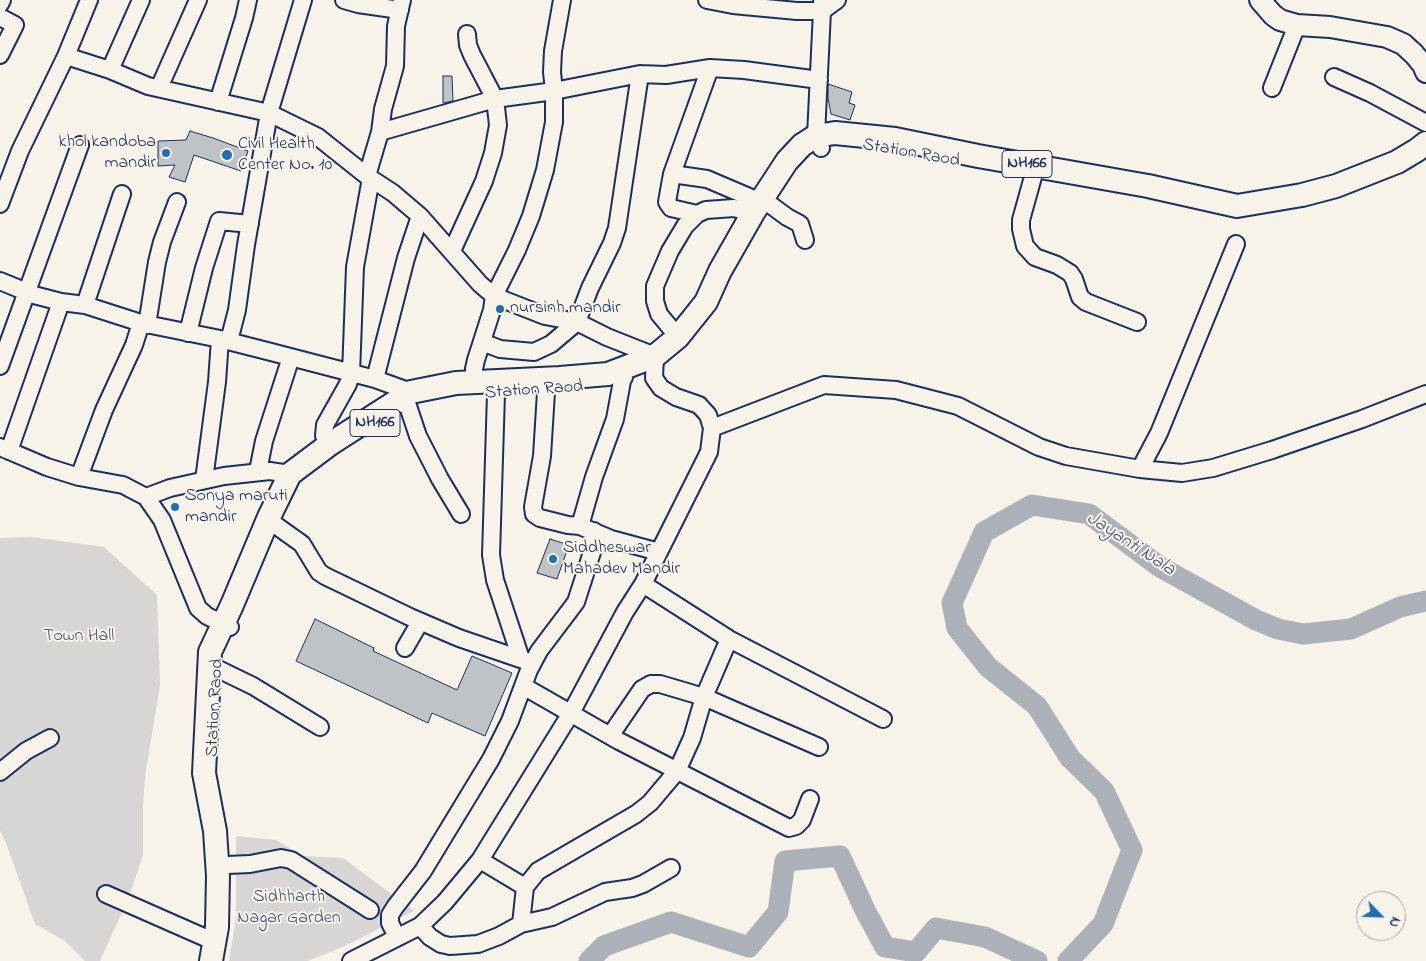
<!DOCTYPE html>
<html>
<head>
<meta charset="utf-8">
<style>
	body { margin:0 }
	#map { position:relative; width:1426px; height:961px; overflow:hidden; background:#f7f3e8; font-family:"Indie Flower",sans-serif }
	canvas { display:block }
	.north { position:absolute; left:1356px; top:891px; width:50px; height:50px; box-sizing:border-box; background:#f7f3e8; border:1px solid #9fa5b1; border-radius:50%; rotate:114deg; font-size:14px; font-weight:700; line-height:20px; text-align:center; color:#1b2f5e }
	.north::after { content:''; display:block; margin:auto; width:18px; height:22px; background:#1f6fb2; clip-path:polygon(50% 0,100% 100%,50% 72%,0 100%) }
</style>
</head>
<body>
<div id="map">
<canvas width="1426" height="961"></canvas>
<div class="north">N</div>
</div>
<script>
const ctx = document.querySelector('canvas').getContext('2d');
ctx.lineJoin = 'round';
function paint(path, color) { ctx.fillStyle = color; ctx.fill(path, 'evenodd'); }
const shape = rows => new Path2D(rows.map(r => 'M' + r).join(''));
function stroke(path, color, width, dash) { ctx.strokeStyle = color; ctx.lineWidth = width; ctx.lineCap = dash ? 'butt' : 'round'; ctx.setLineDash(dash || []); ctx.stroke(path); }
function label(font, color, halo, rows, align = 'center') {
  ctx.font = font + ' "Indie Flower",sans-serif'; ctx.lineWidth = 4; ctx.setLineDash([]); ctx.textBaseline = 'middle'; ctx.strokeStyle = halo; ctx.fillStyle = color; for (const [text, x, y, turn = 0] of rows) {
    ctx.save(); ctx.translate(x, y); ctx.rotate((+turn || 0) * Math.PI / 180); ctx.textAlign = isNaN(turn) ? turn : align; if (halo) ctx.strokeText(text, 0, 0); ctx.fillText(text, 0, 0); ctx.restore();
  }
}
const green = shape([
	[31,537,104,547,157,595,160,685,145,777,143,807,143,855,129,897,100,961,85,961,65,941,35,924,6,843,0,831,0,538],
	[236,836,276,840,302,856,343,858,414,911,345,946,308,961,229,961,236,918]
]);
const river = shape([
	[589,961,604,946,671,922,749,947,778,912,785,861,840,856,866,912,885,947,916,952,936,928,985,937,1037,961],
	[1068,961,1103,924,1132,850,1104,791,1070,758,1037,706,988,667,957,628,952,603,984,532,1032,505,1089,514,1160,567,1256,620,1278,629,1303,634,1351,629,1400,607,1426,601]
]);
const building = shape([
	[443,76,452,76,453,101,443,103,443,76],
	[828,84,852,92,849,103,855,105,850,120,831,114,828,98,828,84],
	[190,131,213,138,248,151,241,171,194,155,185,182,169,177,175,165,158,166,158,141,186,140,190,131],
	[550,539,569,545,557,579,537,573,550,539],
	[315,619,374,648,373,651,457,690,472,656,512,673,485,736,432,713,428,723,296,661,315,619]
]);
const minor = shape([
	[344,0,358,4,400,10],
	[707,0,733,5,797,11,822,11,822,2],
	[0,4,2,0],
	[0,17,15,25,0,55],
	[66,56,110,70,148,86,269,113,318,137,367,176,393,193,420,216,480,284,494,296,492,310,476,360,474,369,474,382],
	[710,68,672,174,707,179,761,202],
	[110,70,141,0],
	[1334,77,1370,93,1426,123],
	[159,88,198,0],
	[1272,88,1297,25],
	[218,102,244,18,248,0],
	[380,132,383,109,395,66,396,26,402,0],
	[821,148,816,136,822,11,837,0],
	[1036,166,1021,220,1021,229,1025,246,1035,257,1057,265,1070,273,1074,279,1080,297,1086,302,1137,322],
	[672,174,667,202,671,208,697,214],
	[367,176,380,132,495,99,554,91,640,74,666,75,710,68,744,70,819,80],
	[768,203,787,217,800,224,805,240],
	[0,204,20,151,66,56,89,0],
	[452,251,484,181,493,153,498,125,495,99,472,55,468,45,467,34],
	[0,281,34,295,61,302,85,305,141,323,220,339,271,352,375,379,411,392],
	[85,305,122,194],
	[147,325,157,262,162,242,177,202],
	[188,333,204,268,219,221,250,224],
	[678,337,659,314,655,301,655,286,670,251,685,226,697,214,706,210,734,208,753,213],
	[229,341,237,310,246,245,269,113,303,0],
	[482,342,500,349,534,352,551,344,577,322,590,288,612,243,617,228,640,74],
	[0,366,80,145],
	[375,379,406,258,420,216],
	[546,392,542,456,533,507,534,514,540,518,568,525,580,526,611,539,659,552],
	[496,394,491,555,495,580,521,659],
	[407,403,418,436,440,479,461,514],
	[712,428,824,385,896,390,958,406,1039,447,1066,456,1140,469,1182,473,1213,468,1272,450,1362,419,1426,394],
	[330,444,324,436,325,425,348,384,351,374,355,267,371,178],
	[0,447,47,467,79,477,123,485,146,497,170,488,224,476,270,471,290,474],
	[9,451,61,302],
	[1140,469,1159,433,1236,244],
	[258,471,264,441,291,357],
	[79,477,104,410,134,345,141,323],
	[204,480,217,382,220,339],
	[146,497,162,520,198,608,207,616,230,627],
	[274,524,302,544,319,572,325,576,410,617,459,638,532,663],
	[580,526,594,477,615,419,622,381,624,377],
	[643,584,729,639,883,719],
	[405,648,420,622],
	[218,669,253,686,320,727],
	[523,686,619,741,789,828,796,826,802,820,810,799],
	[610,736,642,689,651,684,660,684,704,697,819,747],
	[0,772,26,751,50,738],
	[480,860,525,887,538,871,636,814,650,803,677,771,692,738,704,697,729,639],
	[227,865,250,864,281,858,291,860,370,910],
	[106,894,215,942],
	[521,924,525,887],
	[420,926,430,937,441,944,450,946,478,944,499,936,521,924,552,917,605,892,632,888,643,884,671,868],
	[397,937,390,923,390,915,395,907,423,871,491,759,510,721,529,670,539,651,576,602,594,546,594,531],
	[351,961,420,926,445,902,480,860,571,713,625,612,643,584,709,452,712,428,708,415,699,405,676,397,661,388,654,378,655,356,607,337,577,322,545,316,494,296,517,250,531,216,545,170,554,122,554,91,552,72,553,51,562,0]
]);
const major = shape([
	[1260,0,1273,15,1280,20,1297,25,1330,27,1387,37,1403,44,1414,54,1423,65,1426,72]
]);
const highway = shape([
	[211,961,217,927,218,876,215,831,204,773,210,652,232,605,269,517,290,474,330,444,411,392,456,383,560,378,608,374,655,356,678,337,706,302,720,271,753,213,787,161,802,145,816,136,835,133,895,139,978,156,1148,186,1237,206,1302,195,1336,186,1397,162,1417,150,1426,143]
]);
const markers = [
	[166,153,5,"#1f6fb2"],
	[227,155,6,"#1f6fb2"],
	[500,309,5,"#1f6fb2"],
	[175,507,5,"#1f6fb2"],
	[553,559,5,"#1f6fb2"]
];
const shields = [
	[1027,164,50],
	[375,423,50]
];
const shieldNames = [
	["NH166",1027,164],
	["NH166",375,423]
];
const poiNames = [
	["khol kandoba",156,143,"right"],
	["mandir",156,164,"right"],
	["Civil Health",238,145],
	["Center No. 10",238,166],
	["nursinh mandir",510,309],
	["Sonya maruti",185,497],
	["mandir",185,518],
	["Siddheswar",563,549],
	["Mahadev Mandir",563,570]
];
const streetNames = [
	["Station Raod",911,154,10],
	["Station Raod",534,391,-4],
	["Station Raod",216,708,-87]
];
const parkNames = [
	["Town Hall",79,637],
	["Sidhharth",289,898],
	["Nagar Garden",289,919]
];
const waterNames = [
	["Jayanti Nala",1130,545,33]
];
paint(green, '#d7d6d4');
stroke(river, '#acb0b9', 21);
paint(building, '#c0c3c5');
stroke(building, '#1b2f5e', 1);
stroke(minor, '#1b2f5e', 20);
stroke(major, '#1b2f5e', 24);
stroke(highway, '#1b2f5e', 26);
stroke(minor, '#f7f3e8', 16);
stroke(major, '#f7f3e8', 20);
stroke(highway, '#f7f3e8', 22);
for (const [x, y, r, color] of markers) { const dot = new Path2D(); dot.arc(x, y, r, 0, 2 * Math.PI); ctx.fillStyle = color; ctx.fill(dot); stroke(dot, '#f7f3e8', 2); }
for (const [x, y, w] of shields) { const box = new Path2D(); box.roundRect(x - w / 2, y - 13.5, w, 27, 4); ctx.fillStyle = '#f7f3e8'; ctx.fill(box); stroke(box, '#1b2f5e', 1); }
label('bold 16px', '#1b2f5e', null, shieldNames);
label('18px', '#1b2f5e', '#f7f3e8', poiNames, 'left');
label('18px', '#1b2f5e', '#f7f3e8', streetNames);
label('18px', '#415076', '#f7f3e8', parkNames);
label('italic 19px', '#465679', '#f7f3e8', waterNames);
</script>
</body>
</html>
